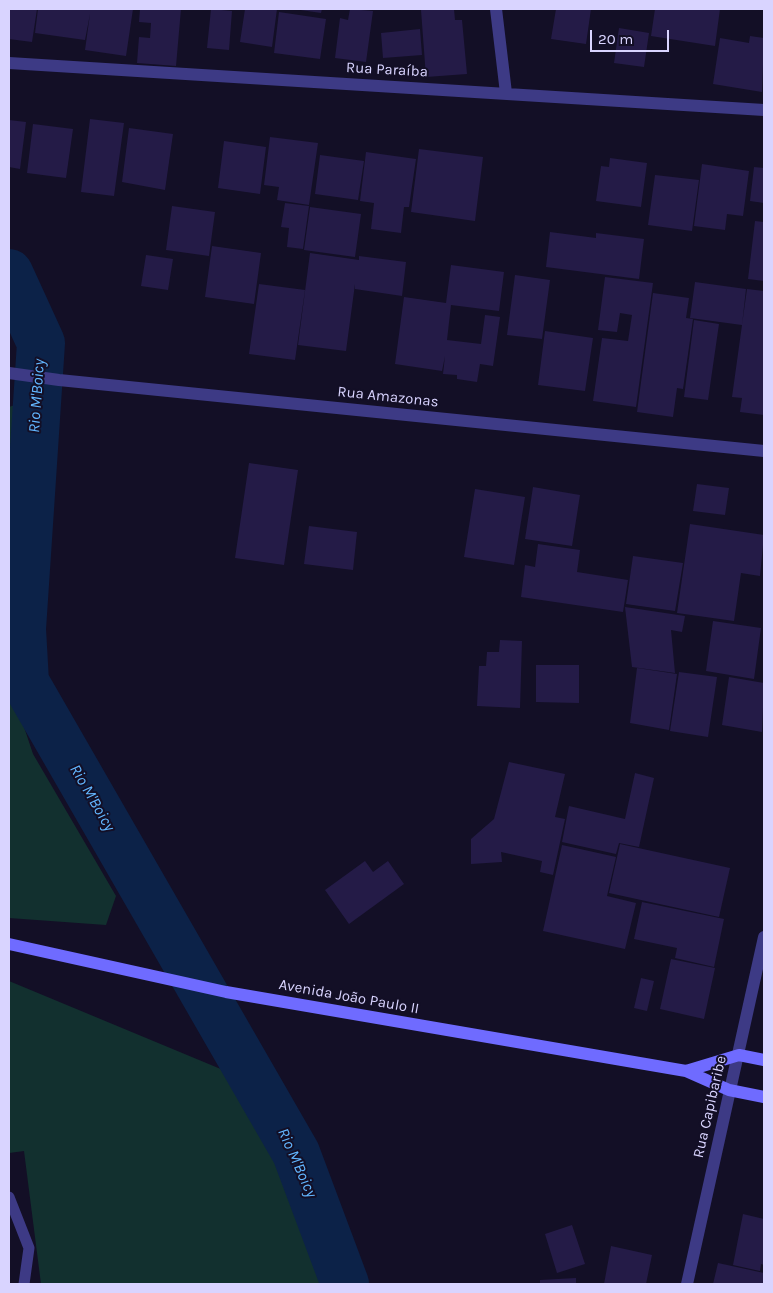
<!DOCTYPE html>
<html>
<head>
<meta charset="utf-8">
<style>
	body { margin:0 }
	#map { position:relative; width:773px; height:1293px; overflow:hidden; background:#130f26; font-family:Karla,sans-serif }
	canvas { display:block }
	.frame { position:absolute; inset:0; border:10px solid #d9d4ff; pointer-events:none }
	.scale { position:absolute; left:590px; top:30px; width:79px; height:22px; box-sizing:border-box; border:2px solid #d9d4ff; border-top:0; padding-left:6px; font-size:15px; line-height:18px; white-space:nowrap; color:#d9d4ff; -webkit-text-stroke:4px #130f26; paint-order:stroke }
</style>
</head>
<body>
<div id="map">
<canvas width="773" height="1293"></canvas>
<div class="frame"></div>
<div class="scale">20 m</div>
</div>
<script>
const ctx = document.querySelector('canvas').getContext('2d');
ctx.lineJoin = 'round';
function paint(path, color) { ctx.fillStyle = color; ctx.fill(path, 'evenodd'); }
const shape = rows => new Path2D(rows.map(r => 'M' + r).join(''));
function stroke(path, color, width, dash) { ctx.strokeStyle = color; ctx.lineWidth = width; ctx.lineCap = dash ? 'butt' : 'round'; ctx.setLineDash(dash || []); ctx.stroke(path); }
function label(font, color, halo, rows, align = 'center') {
  ctx.font = font + ' Karla,sans-serif'; ctx.lineWidth = 4; ctx.setLineDash([]); ctx.textBaseline = 'middle'; ctx.strokeStyle = halo; ctx.fillStyle = color; for (const [text, x, y, turn = 0] of rows) {
    ctx.save(); ctx.translate(x, y); ctx.rotate((+turn || 0) * Math.PI / 180); ctx.textAlign = isNaN(turn) ? turn : align; if (halo) ctx.strokeText(text, 0, 0); ctx.fillText(text, 0, 0); ctx.restore();
  }
}
const green = shape([
	[15,405,25,467,9,538,9,407],
	[9,682,33,754,116,896,106,925,9,918],
	[9,981,264,1087,333,1284,41,1284,24,1151,9,1153]
]);
const river = shape([
	[9,273,41,343,22,629,25,682,296,1153,345,1284]
]);
const building = shape([
	[9,9,37,9,32,42,9,39],
	[38,9,133,9,126,56,85,50,90,14,85,40,35,33],
	[140,9,181,9,176,66,137,63,139,37,150,38,151,23,139,22],
	[211,9,232,11,229,50,207,48],
	[245,9,277,9,272,47,240,42],
	[294,9,322,9,321,13],
	[350,9,373,11,366,62,335,58,340,18,348,20],
	[436,9,454,9,455,20,462,20,467,74,426,77,421,10],
	[556,9,591,9,586,44,551,39],
	[655,9,720,9,715,46,651,36],
	[279,12,326,19,320,59,274,53],
	[619,28,649,33,644,67,614,63],
	[420,29,422,55,383,58,381,33],
	[750,36,764,38,762,92,713,84,720,38,749,43],
	[90,119,124,123,114,196,81,192],
	[9,120,26,122,20,169,9,167],
	[33,124,73,129,66,178,27,173],
	[129,128,173,134,165,190,122,182],
	[270,137,318,143,309,205,277,200,279,187,264,185],
	[224,141,266,147,260,194,218,188],
	[419,149,483,157,475,221,411,212],
	[366,152,416,159,409,207,404,207,401,233,371,229,374,203,360,201],
	[320,155,364,161,358,200,315,194],
	[610,158,647,163,641,207,596,201,601,166,609,167],
	[702,164,749,171,743,216,727,214,725,230,694,226],
	[754,167,764,168,764,203,750,201],
	[655,175,699,180,692,231,648,225],
	[285,203,309,206,303,249,287,247,289,228,281,227],
	[172,206,215,212,209,256,166,250],
	[310,207,361,214,355,257,304,250],
	[755,221,764,222,764,281,748,279],
	[550,232,596,238,596,233,644,239,639,279,546,267],
	[212,246,261,253,254,304,205,297],
	[310,253,359,260,359,256,406,262,402,296,355,289,355,284,346,351,298,345],
	[146,255,173,259,168,290,141,286],
	[451,265,504,272,499,311,451,305,447,340,481,344,485,315,500,317,493,366,480,364,477,382,457,379,457,375,443,374,445,356,442,371,395,364,404,297,446,303],
	[515,275,550,280,542,339,507,335],
	[605,277,653,283,636,407,593,401,602,338,628,341,632,315,620,313,617,332,598,330],
	[695,282,746,289,742,325,690,318],
	[259,284,305,290,295,360,249,354],
	[747,289,764,291,764,415,740,412,742,398,732,397],
	[653,293,689,298,686,318,693,319,683,389,677,388,673,417,637,412],
	[694,320,719,324,708,400,684,397],
	[545,331,593,338,585,391,538,385],
	[249,463,298,470,284,565,235,558],
	[697,484,729,488,725,515,693,511],
	[533,487,580,495,572,546,525,539],
	[475,489,525,497,514,565,464,557],
	[690,524,764,535,760,576,741,573,734,621,677,613],
	[309,526,357,532,353,570,304,564],
	[538,544,580,550,577,572,628,580,623,612,521,597,525,565,535,567],
	[633,556,683,563,675,611,626,604],
	[625,607,685,616,682,632,671,630,675,673,632,667],
	[713,621,761,628,754,679,706,671],
	[500,640,522,641,520,708,477,706,479,666,486,666,487,652,499,652],
	[536,665,579,665,579,703,536,702],
	[637,668,677,674,669,730,630,723],
	[679,672,717,677,708,737,670,731],
	[729,677,764,683,762,732,722,725],
	[509,762,565,774,555,817,565,819,553,875,540,872,542,861,501,852,502,862,471,864,471,839,494,819],
	[635,773,654,778,639,847,619,843,616,854,562,842,569,806,625,819],
	[620,844,730,868,719,917,609,893],
	[562,845,616,857,607,896,636,903,625,949,543,931],
	[365,861,373,872,388,861,404,884,349,924,325,890],
	[642,902,724,919,714,967,675,958,677,948,634,939],
	[671,959,715,968,704,1019,660,1009],
	[641,978,654,981,647,1011,634,1008],
	[743,1214,764,1219,764,1265,761,1264,760,1271,733,1265],
	[572,1225,585,1264,557,1273,545,1234],
	[611,1246,652,1255,646,1284,604,1284],
	[718,1263,764,1273,764,1284,713,1284],
	[576,1278,576,1284,540,1284,540,1280]
]);
const lane = shape([
	[9,1197,29,1248,24,1284]
]);
const street = shape([
	[496,9,506,93],
	[9,63,764,110],
	[9,373,59,380,764,451],
	[687,1284,764,937]
]);
const secondary = shape([
	[9,944,226,992,686,1071,729,1090,764,1097],
	[686,1071,739,1055,764,1060]
]);
const streetNames = [
	["Rua Paraíba",387,70,3],
	["Rua Amazonas",388,397,6],
	["Avenida João Paulo II",349,997,10],
	["Rua Capibaribe",710,1107,-77]
];
const waterNames = [
	["Rio M'Boicy",37,396,-86],
	["Rio M'Boicy",92,798,60],
	["Rio M'Boicy",297,1163,66]
];
paint(green, '#12302f');
stroke(river, '#0c2248', 48);
paint(building, '#241b47');
stroke(lane, '#3d3a85', 11);
stroke(street, '#3d3a85', 12);
stroke(secondary, '#6f6bff', 12);
label('15px', '#d9d4ff', '#130f26', streetNames);
label('italic 16px', '#62b6ff', '#130f26', waterNames);
</script>
</body>
</html>
